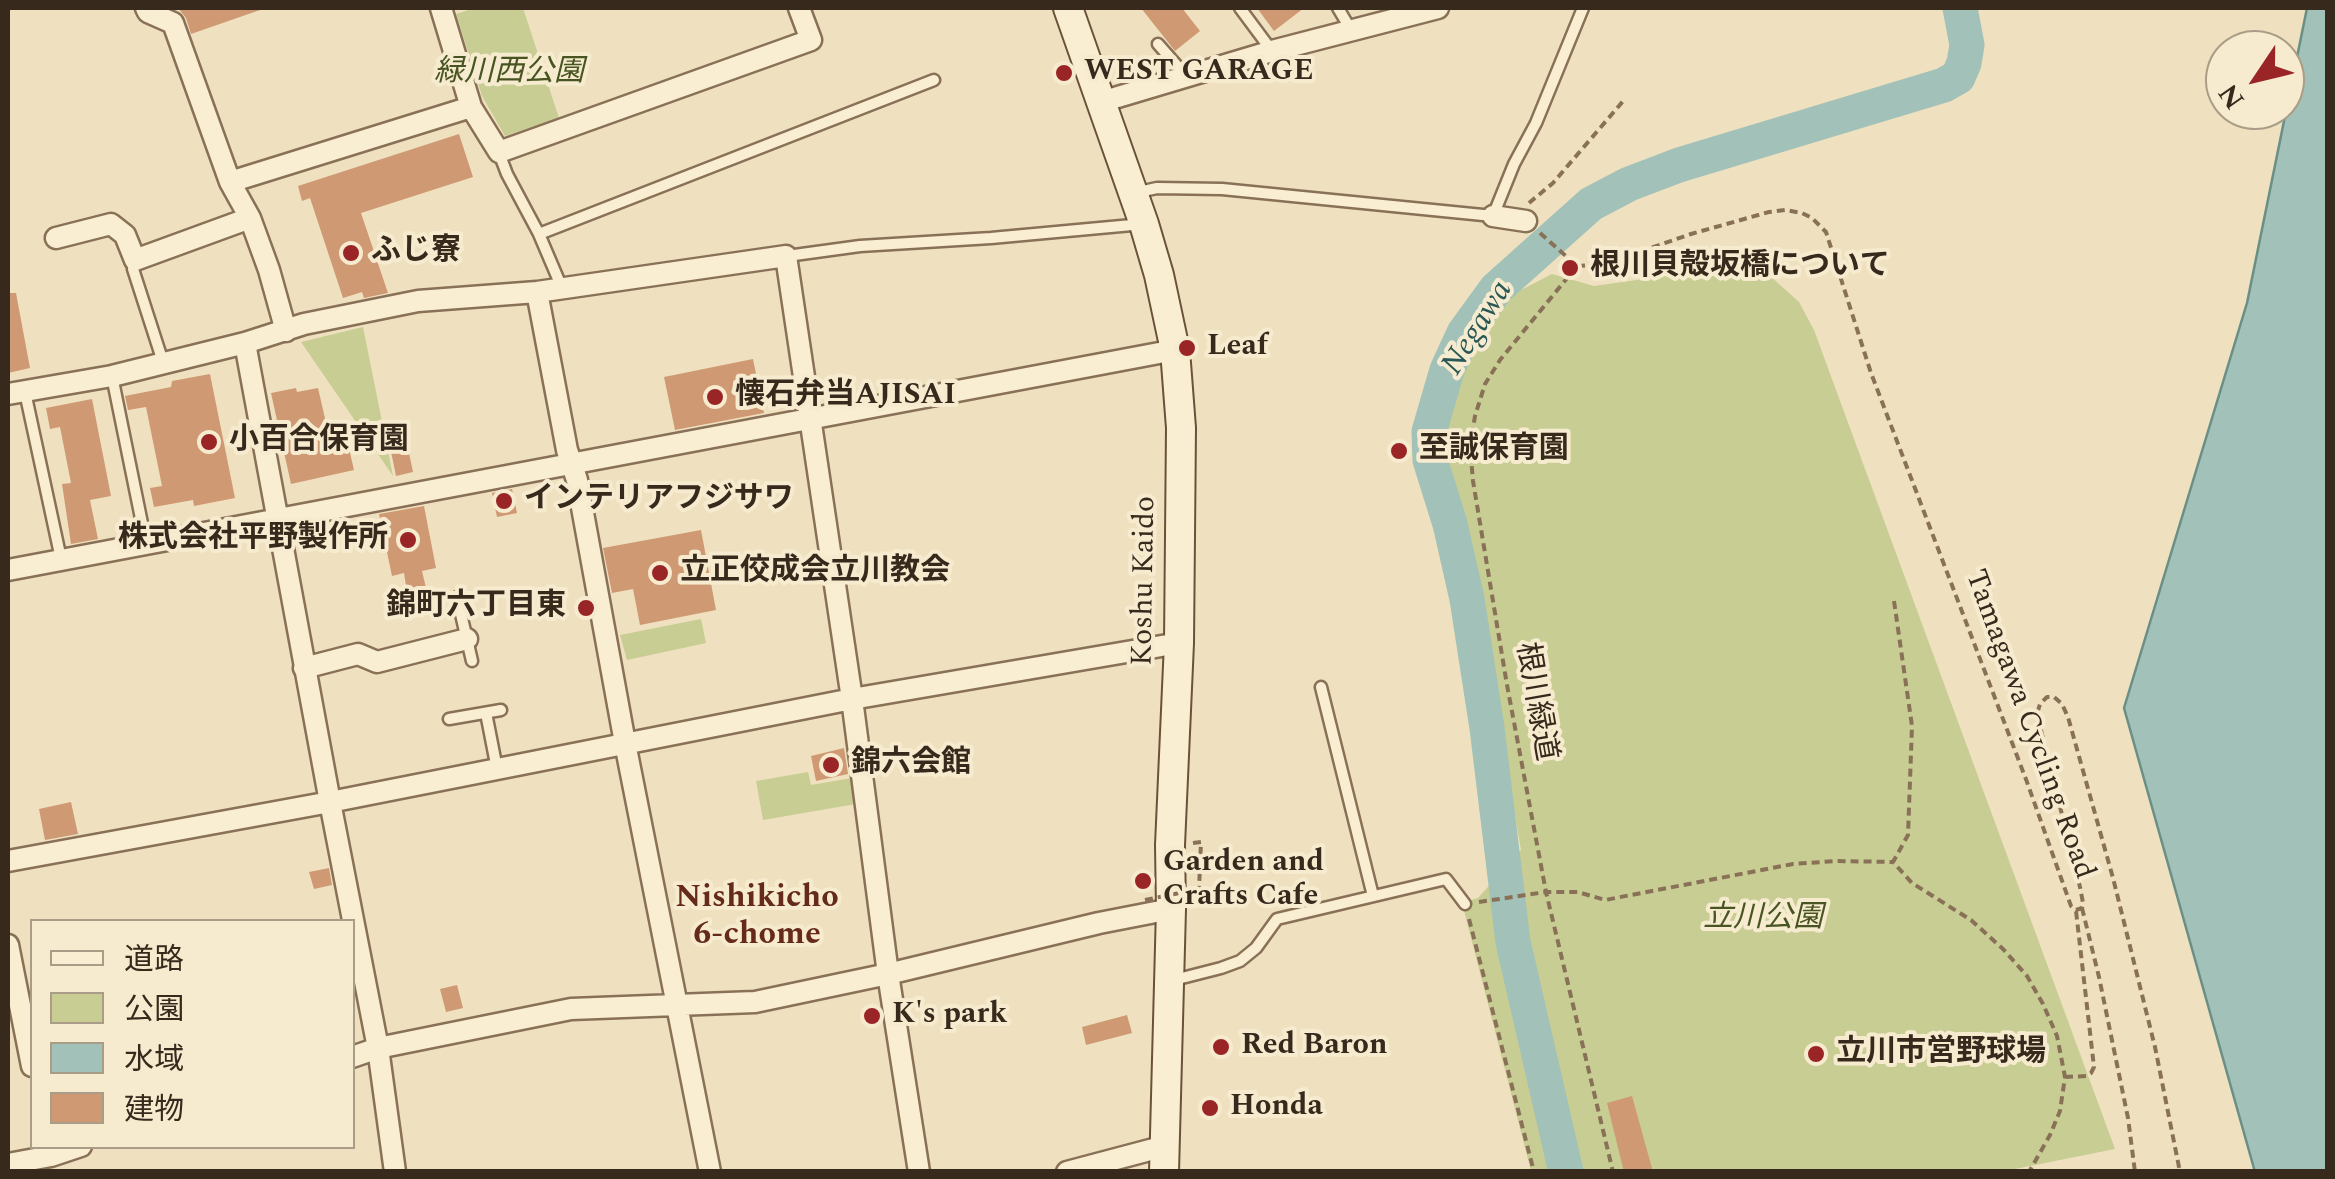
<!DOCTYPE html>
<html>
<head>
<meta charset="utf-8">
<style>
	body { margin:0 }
	#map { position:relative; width:2335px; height:1179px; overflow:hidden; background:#efe1bf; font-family:Spectral,"Noto Sans JP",serif }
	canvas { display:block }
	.frame { position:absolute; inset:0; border:10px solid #37291c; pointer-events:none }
	.legend { position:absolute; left:30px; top:919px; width:325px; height:230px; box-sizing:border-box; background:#f6ebcf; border:2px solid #aa9d87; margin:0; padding:12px 18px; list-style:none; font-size:30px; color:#37291c }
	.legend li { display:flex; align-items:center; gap:20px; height:50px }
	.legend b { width:50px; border:2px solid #aa9d87 }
	.north { position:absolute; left:2205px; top:30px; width:100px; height:100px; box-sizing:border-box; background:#f6ebcf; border:2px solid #aa9d87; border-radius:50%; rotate:235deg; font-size:28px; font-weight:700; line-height:40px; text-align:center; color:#37291c }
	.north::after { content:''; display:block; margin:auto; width:35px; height:45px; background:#9a2526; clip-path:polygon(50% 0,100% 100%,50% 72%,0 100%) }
</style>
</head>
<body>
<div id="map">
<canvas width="2335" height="1179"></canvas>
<div class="frame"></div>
<ul class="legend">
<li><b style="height:12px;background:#faeed2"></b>道路</li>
<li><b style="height:28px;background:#c7cd93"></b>公園</li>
<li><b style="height:28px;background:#a2c1b8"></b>水域</li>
<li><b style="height:28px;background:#cf9973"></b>建物</li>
</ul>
<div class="north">N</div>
</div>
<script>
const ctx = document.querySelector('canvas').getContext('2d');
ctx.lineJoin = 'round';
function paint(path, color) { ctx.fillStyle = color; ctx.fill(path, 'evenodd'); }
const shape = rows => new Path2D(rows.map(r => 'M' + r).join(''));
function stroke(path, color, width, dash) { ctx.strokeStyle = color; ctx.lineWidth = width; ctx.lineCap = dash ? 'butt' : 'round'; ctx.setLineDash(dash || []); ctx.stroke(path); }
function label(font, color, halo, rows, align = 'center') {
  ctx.font = font + ' Spectral,"Noto Sans JP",serif'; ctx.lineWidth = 8; ctx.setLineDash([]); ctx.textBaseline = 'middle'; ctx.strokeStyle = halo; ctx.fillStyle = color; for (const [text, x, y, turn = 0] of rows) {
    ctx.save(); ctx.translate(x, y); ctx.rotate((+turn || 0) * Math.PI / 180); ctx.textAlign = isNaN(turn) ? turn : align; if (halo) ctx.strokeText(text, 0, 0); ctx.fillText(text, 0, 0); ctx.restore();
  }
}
const green = shape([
	[475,8,523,8,559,118,505,136,482,96,456,14],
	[1708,270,1738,270,1769,275,1799,302,1814,330,2115,1149,2015,1169,2015,1172,1531,1171,1462,903,1478,898,1521,850,1480,613,1443,465,1444,412,1461,364,1481,327,1519,291,1552,274,1594,286],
	[363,327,393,476,301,342],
	[701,619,706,643,627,660,620,635],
	[808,772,811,785,852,778,856,804,763,820,756,781]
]);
const water = shape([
	[2307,8,2328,8,2328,1171,2255,1172,2124,708,2247,303,2307,8]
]);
const river = shape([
	[1566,1172,1513,942,1487,728,1467,599,1450,524,1430,460,1429,432,1447,370,1464,333,1496,289,1591,204,1629,184,1679,165,1944,85,1958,77,1964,63,1967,45,1960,8]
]);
const building = shape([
	[178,8,260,8,260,10,191,34,186,18],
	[1141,8,1182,8,1200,31,1175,51],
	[1257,8,1304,8,1274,31],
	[459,134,473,177,361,213,388,293,364,298,362,292,343,298,310,198,302,201,298,186],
	[8,293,16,293,30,368,8,373],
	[753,359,764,413,675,430,664,377],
	[210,374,235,498,194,506,193,500,154,507,150,488,162,486,146,407,128,410,125,396,171,387,172,381],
	[296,388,297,392,318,388,330,440,346,436,354,470,291,484,271,393],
	[92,399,111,496,90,500,98,539,71,544,62,484,71,483,60,427,50,429,46,408],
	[403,424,413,472,396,476,386,427],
	[512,489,517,513,497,517,492,493],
	[424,506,436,568,422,571,426,588,407,592,404,573,392,576,379,514],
	[701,530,716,610,640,625,633,589,612,593,603,548],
	[844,748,848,774,816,781,811,756],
	[71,802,78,834,45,840,39,809],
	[329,868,332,885,314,889,309,872],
	[457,985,463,1008,446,1012,440,989],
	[1127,1015,1132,1033,1086,1045,1082,1027],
	[1632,1096,1653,1172,1624,1172,1607,1103]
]);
const path = shape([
	[1529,203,1553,183,1624,100],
	[1540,233,1577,266],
	[1577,266,1604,264,1691,234,1769,212,1785,210,1802,213,1812,218,1826,232,1871,373,2027,782,2071,906,2076,910,2082,908,2083,903,2080,887,2037,714,2040,704,2047,697,2054,697,2062,704,2068,717,2113,878,2155,1047,2180,1172],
	[1577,266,1500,360,1485,384,1475,416,1470,447,1473,481,1507,685,1546,892,1613,1172],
	[1894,601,1912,726,1908,835,1893,862,1912,883,1971,920,2003,949,2027,976,2043,1004,2057,1036,2065,1077,2060,1111,2050,1135,2029,1172],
	[1193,843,1201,842,1199,889],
	[1479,902,1546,892,1578,892,1605,900,1793,864,1836,861,1893,862],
	[2082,908,2099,977,2128,1118,2135,1172],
	[1469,919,1534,1172],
	[2065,1077,2086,1076,2091,1073,2094,1067,2076,911]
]);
const service = shape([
	[1240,8,1272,51],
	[1338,8,1351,30],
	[1158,44,1186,76],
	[499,153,507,174,539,234,562,288],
	[1134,193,1157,188,1222,189,1493,216,1514,164,1536,123,1583,8],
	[539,234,934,80],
	[787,256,860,246,991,238,1143,224],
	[135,260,133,269,163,362],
	[112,376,146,543],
	[25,392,61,559],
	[457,597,472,661],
	[1321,687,1373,896],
	[486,713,497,769],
	[449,719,501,710],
	[1170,981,1221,968,1240,961,1256,948,1277,919,1446,879,1465,904]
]);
const minor = shape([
	[146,8,148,12,173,23,230,182],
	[441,8,471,107,499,152,811,40,799,8],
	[1101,102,1272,51,1438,8],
	[1493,216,1526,221],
	[56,238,111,224,125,235,135,260,250,218],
	[537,292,567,450,577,480,625,743,710,1172],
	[286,331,269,270,250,218,230,182,471,107],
	[245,343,330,802,378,1048,395,1172],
	[8,394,112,376,245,343,304,324,418,301,537,292,786,256,852,699,888,974,919,1172],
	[8,570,1175,350],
	[304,668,358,654,377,662,467,639],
	[8,861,330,802,852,699,1179,643],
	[8,945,32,1066],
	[352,1057,378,1048,571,1009,755,1002,888,974,1099,923,1171,909],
	[8,1164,51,1156,81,1146],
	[1067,1172,1165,1146]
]);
const secondary = shape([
	[1068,8,1144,224,1159,275,1175,350,1181,428,1179,643,1170,845,1171,909,1164,1172]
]);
const pathBridge = shape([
	[1145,900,1199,889]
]);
const markers = [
	[1064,73,10,"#9a2526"],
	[351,253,10,"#9a2526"],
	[1570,268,10,"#9a2526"],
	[1187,348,10,"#9a2526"],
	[715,397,10,"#9a2526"],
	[209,442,10,"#9a2526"],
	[1399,451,10,"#9a2526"],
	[504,501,10,"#9a2526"],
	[408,540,10,"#9a2526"],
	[660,573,10,"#9a2526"],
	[586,608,10,"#9a2526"],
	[831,765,10,"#9a2526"],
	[1143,881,10,"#9a2526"],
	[872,1016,10,"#9a2526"],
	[1221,1047,10,"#9a2526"],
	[1816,1054,10,"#9a2526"],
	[1210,1108,10,"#9a2526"]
];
const poiNames = [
	["WEST GARAGE",1084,73],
	["ふじ寮",371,253],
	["根川貝殻坂橋について",1590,268],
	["Leaf",1207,348],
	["懐石弁当AJISAI",735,397],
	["小百合保育園",229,442],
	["至誠保育園",1419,451],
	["インテリアフジサワ",524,501],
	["株式会社平野製作所",388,540,"right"],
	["立正佼成会立川教会",680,573],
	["錦町六丁目東",566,608,"right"],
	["錦六会館",851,765],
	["Garden and",1163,864],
	["Crafts Cafe",1163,898],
	["K's park",892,1016],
	["Red Baron",1241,1047],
	["立川市営野球場",1836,1054],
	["Honda",1230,1108]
];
const parkNames = [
	["緑川西公園",509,74],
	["立川公園",1763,920]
];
const streetNames = [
	["Koshu Kaido",1146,581,-89],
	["根川緑道",1534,702,80],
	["Tamagawa Cycling Road",2028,725,70]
];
const waterNames = [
	["Negawa",1479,329,-58]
];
const neighbourhoodNames = [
	["Nishikicho",757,900],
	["6-chome",757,937]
];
paint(green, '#c7cd93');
paint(water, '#a2c1b8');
stroke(water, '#698f86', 2.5);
stroke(river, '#a2c1b8', 35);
paint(building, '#cf9973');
stroke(service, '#897157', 15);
stroke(minor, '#897157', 25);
stroke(secondary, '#6a523a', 32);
stroke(path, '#897157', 4, [8, 5]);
stroke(service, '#faeed2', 10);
stroke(minor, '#faeed2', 20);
stroke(secondary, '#faeed2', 28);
stroke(pathBridge, '#897157', 4, [8, 5]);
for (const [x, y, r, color] of markers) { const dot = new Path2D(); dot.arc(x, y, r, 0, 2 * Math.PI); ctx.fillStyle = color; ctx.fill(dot); stroke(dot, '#f6ebcf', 4); }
label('bold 30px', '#37291c', '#f6ebcf', poiNames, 'left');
label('italic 30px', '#485522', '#f6ebcf', parkNames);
label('30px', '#37291c', '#f6ebcf', streetNames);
label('italic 32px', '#2b5855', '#f6ebcf', waterNames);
label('bold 32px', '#662a1a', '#f6ebcf', neighbourhoodNames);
</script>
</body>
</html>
